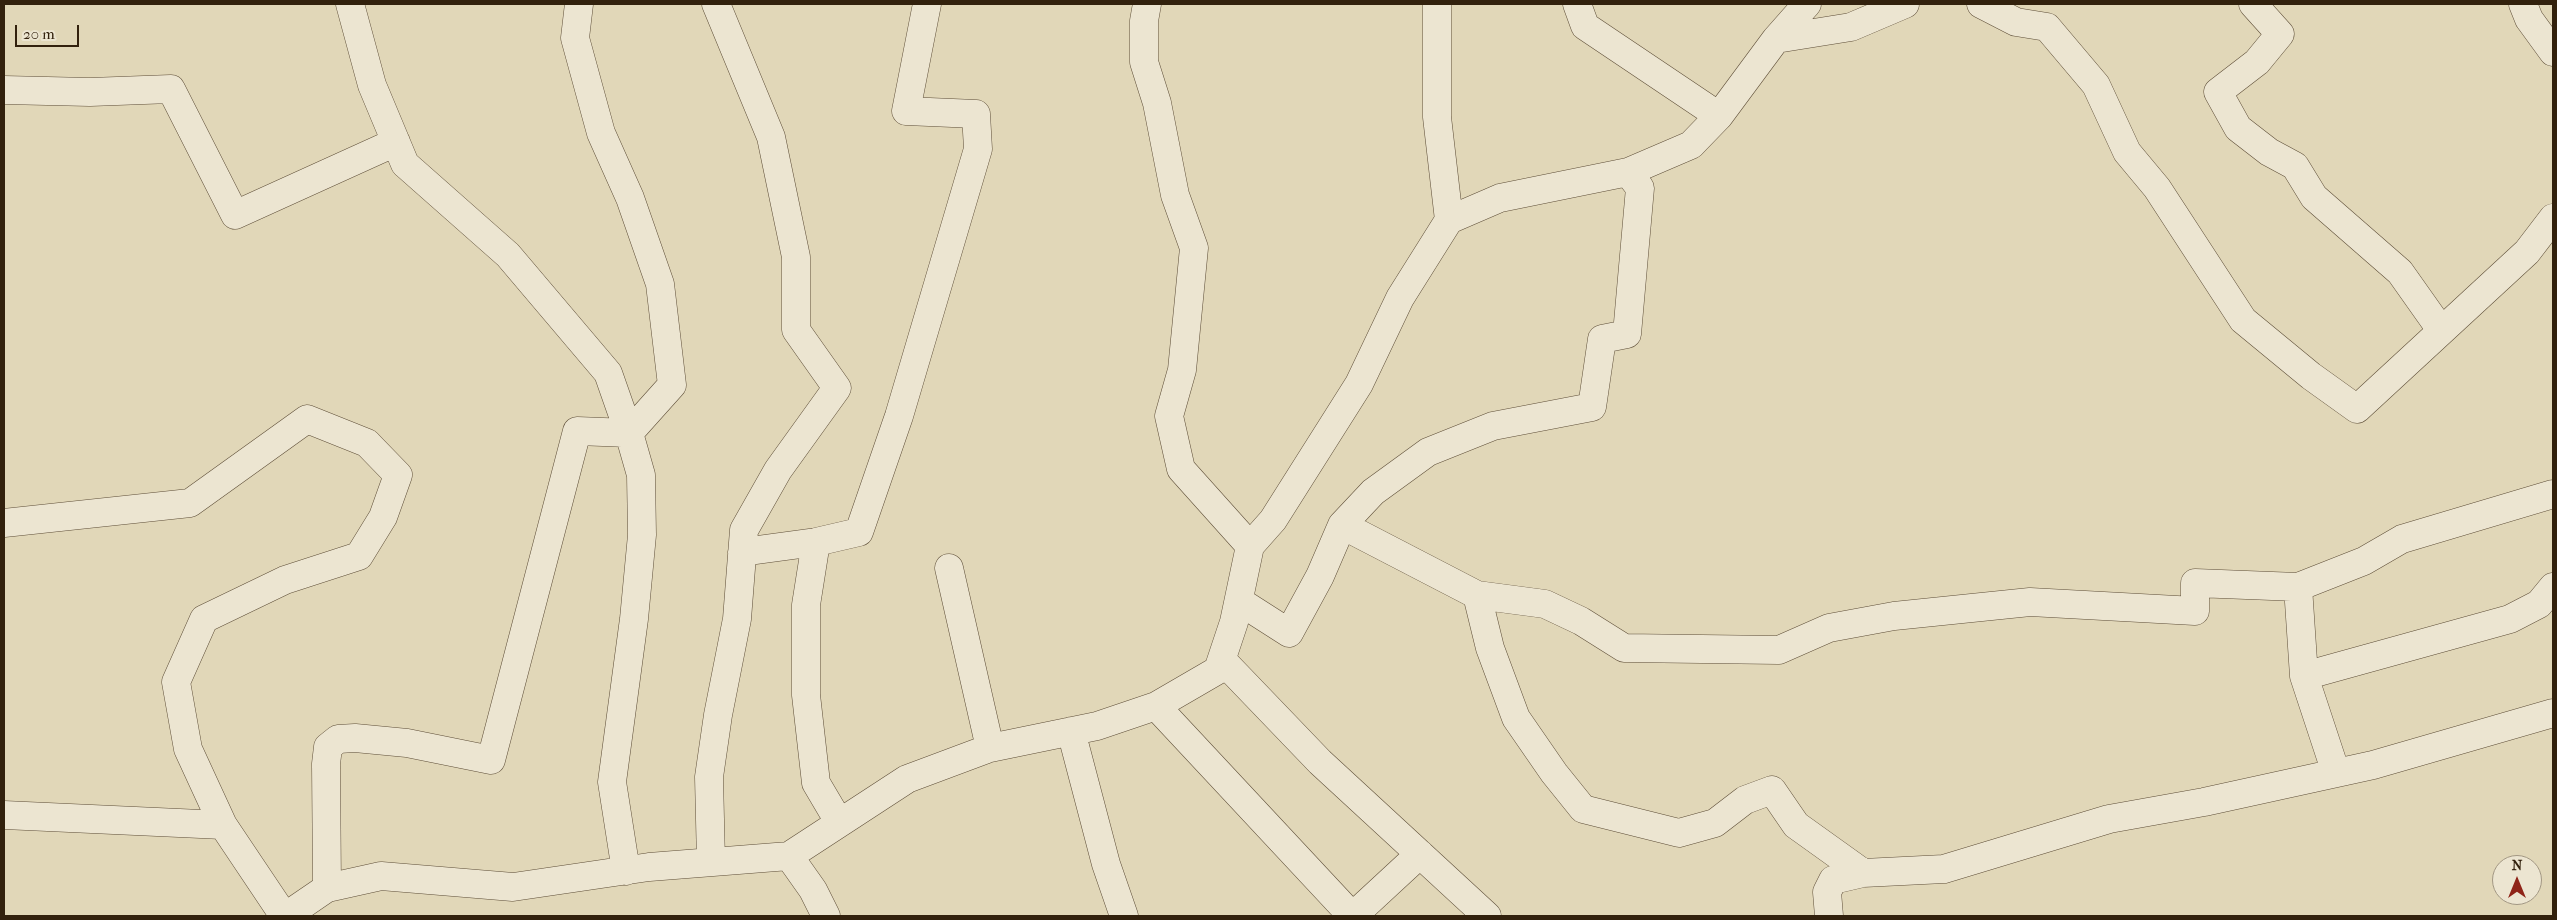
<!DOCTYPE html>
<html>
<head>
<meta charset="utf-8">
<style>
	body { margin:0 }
	#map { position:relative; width:2557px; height:920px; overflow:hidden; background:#e1d7b8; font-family:"IM FELL French Canon",serif }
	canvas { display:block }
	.frame { position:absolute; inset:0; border:5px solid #32210d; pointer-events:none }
	.north { position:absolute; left:2492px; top:855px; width:50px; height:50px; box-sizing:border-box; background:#ece5d1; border:1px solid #a29783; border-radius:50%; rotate:0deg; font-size:14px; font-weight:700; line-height:20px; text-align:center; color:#32210d }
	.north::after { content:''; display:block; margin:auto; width:18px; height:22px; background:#8f2418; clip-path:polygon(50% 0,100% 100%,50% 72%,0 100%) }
	.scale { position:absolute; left:15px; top:25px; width:64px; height:22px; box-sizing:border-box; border:2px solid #32210d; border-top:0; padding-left:6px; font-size:15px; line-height:18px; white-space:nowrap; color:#32210d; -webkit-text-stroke:4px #ece5d1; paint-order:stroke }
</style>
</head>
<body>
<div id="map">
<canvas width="2557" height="920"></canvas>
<div class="frame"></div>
<div class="north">N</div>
<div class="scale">20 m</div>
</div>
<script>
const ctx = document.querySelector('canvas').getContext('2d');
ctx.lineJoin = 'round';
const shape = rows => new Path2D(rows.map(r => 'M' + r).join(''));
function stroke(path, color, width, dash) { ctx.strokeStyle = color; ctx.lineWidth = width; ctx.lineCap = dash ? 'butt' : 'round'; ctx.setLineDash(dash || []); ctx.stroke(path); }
const minor = shape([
	[579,4,575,38,601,133,630,198,660,284,672,385,629,433,641,475,642,535,634,619,612,782,626,871],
	[1147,4,1144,21,1144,62,1157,103,1175,195,1194,248,1182,370,1169,416,1181,469,1250,546],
	[1437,4,1437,117,1449,220],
	[1981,4,2016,22,2047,27,2096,85,2127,152,2157,188,2243,320,2311,376,2357,409,2527,252,2553,218],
	[2253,4,2280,34,2257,62,2218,92,2238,128,2269,152,2295,166,2314,197,2400,272,2441,330],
	[2523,4,2529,19,2553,52],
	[1776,39,1851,27,1905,4],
	[4,90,90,92,171,89,235,215,396,142],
	[1719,116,1776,39,1807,4],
	[4,523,190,503,307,419,367,443,398,475,383,517,359,556,285,580,204,619,176,682,188,749,223,825,284,916],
	[1342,525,1477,595,1545,604,1581,621,1624,648,1779,650,1829,628,1894,616,2030,602,2195,611,2195,583,2298,587],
	[816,542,859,532,899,416,978,149,976,114,906,111,927,4],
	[742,552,816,542,806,605,806,695,816,783,839,822],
	[949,568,990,748],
	[1477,595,1490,648,1516,718,1554,773,1583,809,1679,833,1715,823,1745,800,1772,790,1796,825,1863,873],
	[1239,601,1289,633,1320,576,1342,525,1373,492,1428,452,1493,426,1592,407,1602,339,1627,334,1640,188,1628,172],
	[1222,660,1320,762,1487,916],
	[2304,676,2298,587,2364,561,2402,539,2553,494],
	[1156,706,1352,916],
	[1071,731,1106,864,1124,916],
	[2336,773,2304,676,2510,619,2539,604,2553,587],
	[4,815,223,825],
	[789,856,813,890,826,916],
	[711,862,709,777,718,715,737,619,744,530,778,470,837,388,796,330,796,257,771,137,716,4],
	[327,888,326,764,328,747,338,739,355,738,407,743,491,760,577,431,629,433,608,373,508,255,405,164,372,85,350,4],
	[286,916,327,888,381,876,513,887,649,867,789,856,907,779,990,748,1097,726,1156,706,1218,670,1234,622,1250,546,1273,520,1359,384,1400,298,1449,220,1500,198,1628,172,1691,145,1719,116,1585,26,1577,4],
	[1353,916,1420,854],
	[1829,916,1827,892,1833,880,1863,873,1944,869,2109,819,2204,802,2373,765,2553,713]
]);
stroke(minor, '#5e4e38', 29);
stroke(minor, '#ece5d1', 28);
</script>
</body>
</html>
